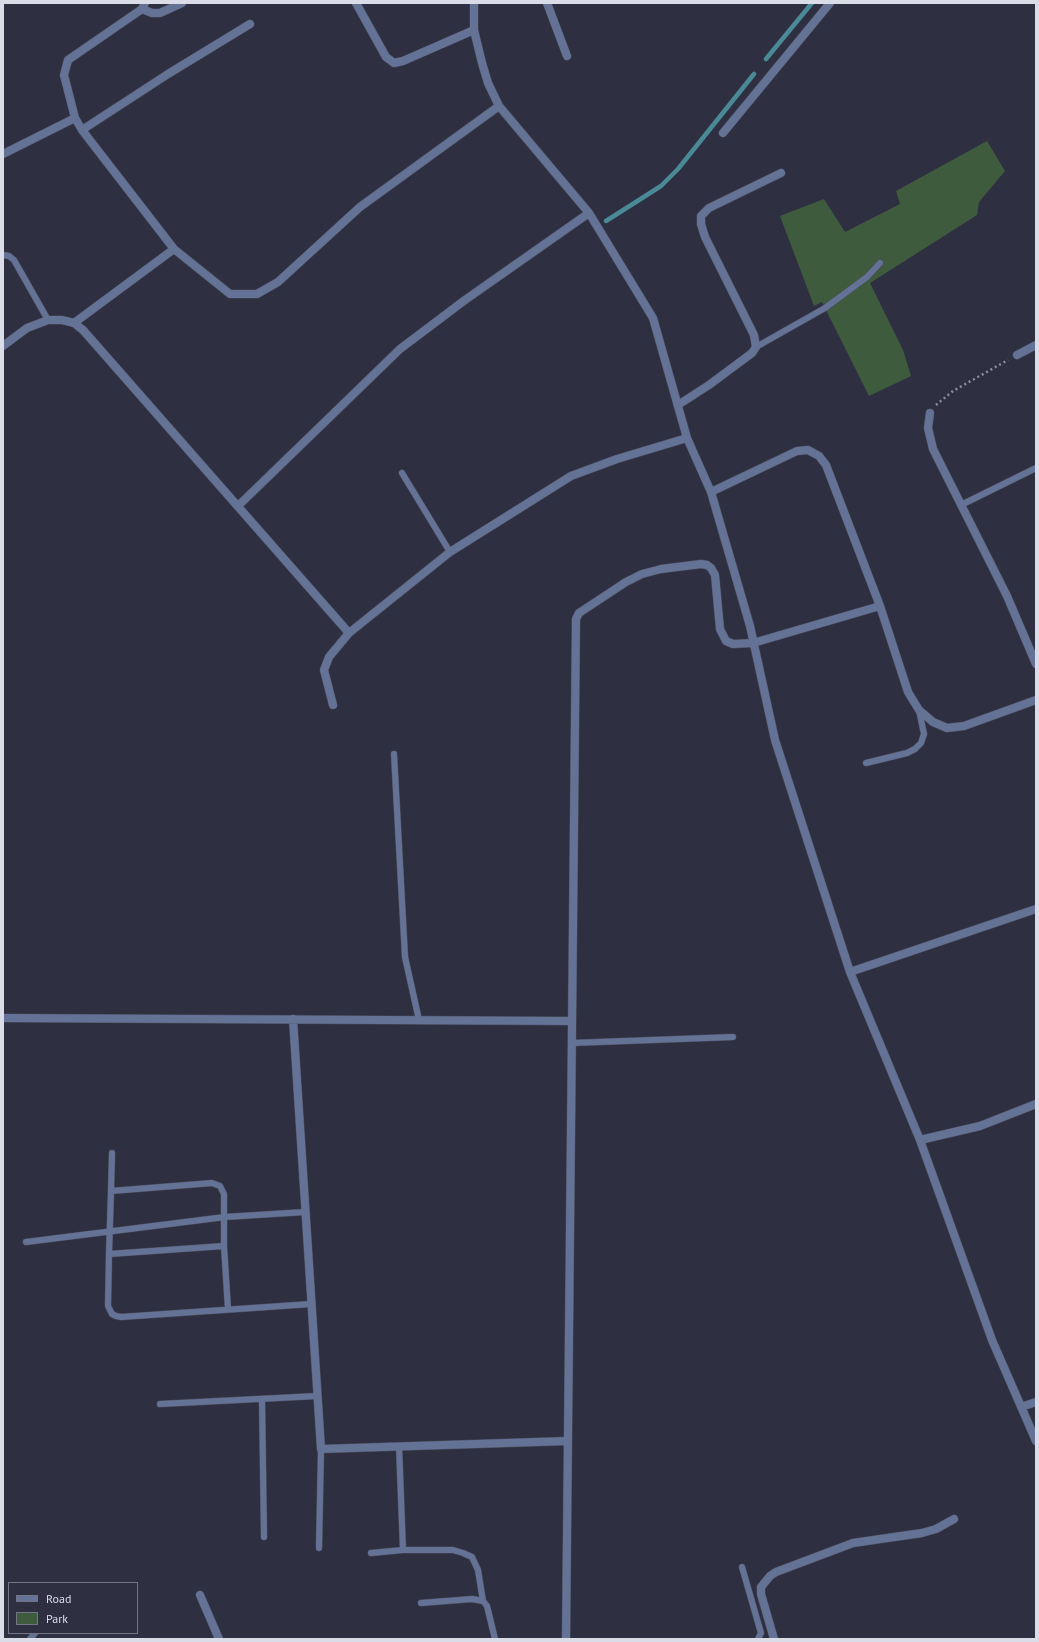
<!DOCTYPE html>
<html>
<head>
<meta charset="utf-8">
<style>
	body { margin:0 }
	#map { position:relative; width:1039px; height:1642px; overflow:hidden; background:#2e3042; font-family:"PT Sans",sans-serif }
	canvas { display:block }
	.frame { position:absolute; inset:0; border:4px solid #dadce7; pointer-events:none }
	.legend { position:absolute; left:8px; top:1582px; width:130px; height:52px; box-sizing:border-box; background:#2e3042; border:1px solid #737584; margin:0; padding:5px 7px; list-style:none; font-size:12px; color:#dadce7 }
	.legend li { display:flex; align-items:center; gap:8px; height:20px }
	.legend b { width:20px; border:1px solid #737584 }
</style>
</head>
<body>
<div id="map">
<canvas width="1039" height="1642"></canvas>
<div class="frame"></div>
<ul class="legend">
<li><b style="height:5px;background:#647295"></b>Road</li>
<li><b style="height:11px;background:#3f5b3e"></b>Park</li>
</ul>
</div>
<script>
const ctx = document.querySelector('canvas').getContext('2d');
ctx.lineJoin = 'round';
function paint(path, color) { ctx.fillStyle = color; ctx.fill(path, 'evenodd'); }
const shape = rows => new Path2D(rows.map(r => 'M' + r).join(''));
function stroke(path, color, width, dash) { ctx.strokeStyle = color; ctx.lineWidth = width; ctx.lineCap = dash ? 'butt' : 'round'; ctx.setLineDash(dash || []); ctx.stroke(path); }
const green = shape([
	[987,141,1005,171,979,202,977,215,870,283,903,350,911,376,869,396,822,302,814,306,780,216,824,199,845,232,900,204,896,191]
]);
const stream = shape([
	[766,59,812,3],
	[606,221,661,186,678,169,754,74]
]);
const path = shape([
	[936,405,953,391,1008,360]
]);
const service = shape([
	[3,255,9,256,14,260,48,320],
	[756,347,825,308,867,277,880,263],
	[402,473,450,552],
	[961,505,1036,468],
	[394,754,405,957,419,1020],
	[866,763,907,753,915,749,921,743,924,734,919,710],
	[572,1043,733,1037],
	[111,1191,112,1153],
	[26,1242,225,1217,305,1212],
	[109,1254,111,1191,212,1183,220,1186,224,1194,224,1246],
	[228,1309,224,1246,109,1254,108,1306,112,1314,116,1316,121,1317,311,1304],
	[262,1400,264,1537],
	[160,1404,317,1396],
	[399,1446,403,1550,453,1550,463,1553,472,1557,478,1570,483,1601],
	[319,1548,321,1449],
	[371,1553,403,1550],
	[742,1567,761,1633,758,1639],
	[421,1603,472,1599,483,1601,487,1606,495,1639],
	[30,1639,35,1633]
]);
const minor = shape([
	[356,3,386,57,394,63,403,61,474,30],
	[547,3,567,56],
	[142,9,152,13,160,13,182,3],
	[250,24,168,74,82,130,174,249,230,294,257,294,278,282,360,207,499,106,488,83,482,63,474,30,474,3],
	[499,106,589,213,653,318,687,438,711,492,750,626,775,740,850,972,920,1140,992,1340,1036,1441],
	[75,118,64,75,68,60,142,9,145,3],
	[723,133,830,3],
	[3,154,75,118,82,130],
	[74,323,174,249],
	[3,346,27,328,48,320,62,320,74,323,83,330,349,633],
	[1017,355,1036,345],
	[678,405,709,385,752,353,756,347,754,335,705,237,701,224,701,216,709,208,781,173],
	[930,413,928,428,933,449,1007,596,1036,664],
	[711,492,797,451,808,450,819,456,826,465,880,606,908,692,919,710,933,722,947,728,964,726,1036,700],
	[238,506,400,349,465,300,589,213],
	[333,705,324,670,329,657,349,633,450,552,571,476,617,459,687,438],
	[850,972,1036,909],
	[3,1018,572,1021],
	[293,1019,321,1449,568,1441],
	[920,1140,980,1126,1036,1104],
	[1021,1407,1036,1402],
	[200,1595,219,1639],
	[566,1639,576,619,579,613,626,582,642,574,661,569,701,564,707,565,711,568,715,575,720,629,726,641,733,644,753,643,880,606],
	[774,1639,761,1594,761,1587,770,1576,776,1572,853,1543,922,1533,936,1529,954,1519]
]);
paint(green, '#3f5b3e');
stroke(stream, '#4a8996', 4.5);
stroke(service, '#4a4c5c', 7);
stroke(minor, '#4a4c5c', 9);
stroke(path, '#8c8e9c', 2.5, [2, 3]);
stroke(service, '#647295', 6);
stroke(minor, '#647295', 8);
</script>
</body>
</html>
